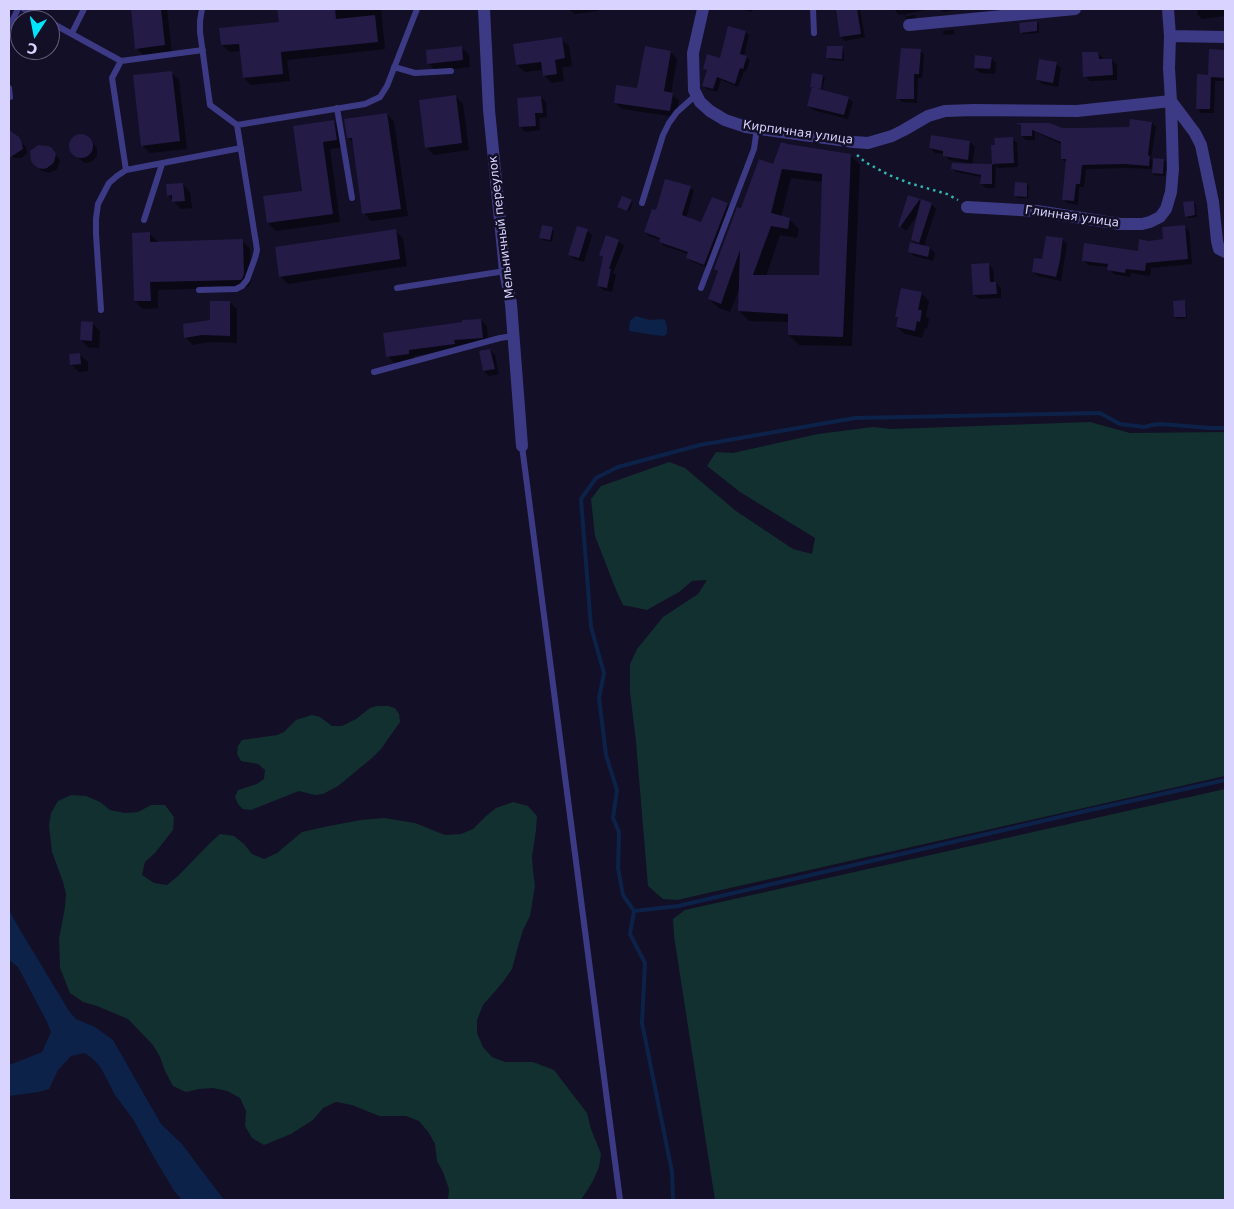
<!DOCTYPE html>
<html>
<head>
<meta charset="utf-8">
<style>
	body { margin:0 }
	#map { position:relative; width:1234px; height:1209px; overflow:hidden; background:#130f26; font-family:"DejaVu Sans",sans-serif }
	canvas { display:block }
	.frame { position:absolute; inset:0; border:10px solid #d9d4ff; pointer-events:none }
	.north { position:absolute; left:10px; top:10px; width:50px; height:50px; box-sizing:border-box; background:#130f26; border:1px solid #625e7d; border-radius:50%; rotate:191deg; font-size:14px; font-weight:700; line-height:20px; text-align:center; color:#d9d4ff }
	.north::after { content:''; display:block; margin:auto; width:18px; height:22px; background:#00e5ff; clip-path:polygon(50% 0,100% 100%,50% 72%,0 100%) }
</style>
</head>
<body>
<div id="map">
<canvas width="1234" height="1209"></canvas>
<div class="frame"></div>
<div class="north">С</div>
</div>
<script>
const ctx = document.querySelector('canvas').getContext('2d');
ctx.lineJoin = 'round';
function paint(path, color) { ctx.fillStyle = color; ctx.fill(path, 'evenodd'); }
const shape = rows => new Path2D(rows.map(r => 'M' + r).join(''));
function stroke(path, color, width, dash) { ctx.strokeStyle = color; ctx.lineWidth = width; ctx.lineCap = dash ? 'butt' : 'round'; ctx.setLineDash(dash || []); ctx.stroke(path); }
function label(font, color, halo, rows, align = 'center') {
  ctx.font = font + ' "DejaVu Sans",sans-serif'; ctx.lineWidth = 5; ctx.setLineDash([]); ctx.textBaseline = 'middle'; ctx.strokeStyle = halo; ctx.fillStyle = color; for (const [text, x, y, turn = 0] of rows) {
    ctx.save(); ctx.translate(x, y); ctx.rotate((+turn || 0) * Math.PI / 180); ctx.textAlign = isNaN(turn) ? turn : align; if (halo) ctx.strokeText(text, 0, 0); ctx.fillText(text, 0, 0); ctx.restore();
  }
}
const green = shape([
	[1090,422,1130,433,1225,432,1225,776,677,900,663,899,648,886,636,742,630,692,630,664,637,649,663,617,698,594,707,580,692,581,679,592,647,610,623,605,616,590,595,536,591,499,601,486,669,462,685,468,736,511,793,549,812,554,815,538,740,492,707,466,716,452,733,453,818,434,873,427,891,429],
	[377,706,388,706,395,708,399,714,400,722,381,749,372,758,338,786,323,794,315,795,299,791,251,810,243,809,238,804,235,797,238,790,257,784,264,779,265,770,258,764,241,761,237,754,238,746,242,740,277,735,284,732,296,720,312,715,320,717,332,726,342,726,356,719,370,708],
	[1225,789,1225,1200,715,1200,674,936,673,919,685,910],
	[71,795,86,796,100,802,110,810,125,813,138,812,151,805,165,805,174,817,173,830,155,853,145,862,142,875,154,883,167,885,178,876,210,843,220,834,234,836,244,844,252,854,264,859,277,853,302,832,329,826,361,820,384,818,415,823,445,835,461,834,473,829,486,816,496,808,513,802,528,806,537,816,536,830,532,857,533,871,535,886,530,916,523,930,519,943,512,969,503,982,483,1005,477,1020,477,1033,483,1047,492,1057,505,1062,533,1062,554,1070,587,1113,591,1129,601,1154,599,1167,593,1181,581,1200,448,1200,449,1189,443,1172,437,1161,435,1144,429,1133,419,1121,406,1116,379,1116,352,1105,336,1102,323,1108,313,1120,291,1134,264,1145,252,1138,245,1126,246,1111,240,1098,227,1091,213,1088,199,1089,186,1092,173,1086,165,1071,160,1057,153,1045,128,1019,97,1006,83,1002,70,993,60,968,59,939,65,907,66,894,63,882,52,852,49,826,51,813,58,801]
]);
const water = shape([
	[636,316,650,320,662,319,665,320,667,327,667,333,664,336,653,335,630,331,629,329,630,321],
	[9,910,19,928,69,1011,76,1019,95,1027,113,1040,161,1124,182,1144,224,1200,182,1200,174,1191,151,1152,133,1119,115,1095,101,1068,94,1060,85,1053,71,1056,58,1070,49,1089,39,1092,9,1096,9,1065,42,1052,51,1032,47,1022,18,967,9,960]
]);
const shadow = shape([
	[132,9,167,9,172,53,144,56,136,48],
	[279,9,381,9,385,49,287,60,290,81,251,85,244,78,241,51,230,52,222,45,280,23],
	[569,9,598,9,598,11,575,14],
	[740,9,753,9,752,12],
	[837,9,860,9,865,37,845,41,841,37],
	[894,9,932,9,905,14,905,17,915,15,916,19,908,20,903,14,899,15],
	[940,9,962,9,944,12],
	[1197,9,1225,9,1225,16,1202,19,1198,15],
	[1037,22,1039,24,1039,33,1023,34,1021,32],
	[953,30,955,34,946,35,943,33,943,31],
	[745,32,749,35,744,56,750,60,746,72,744,71,738,87,721,80,717,92,707,89,703,85,707,71,705,68,721,59],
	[561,39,569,46,572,66,562,67,564,81,552,83,544,75,543,70,525,72,517,65],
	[462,48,469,55,470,67,436,71,428,63],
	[842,48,844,50,844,61,830,60,828,58],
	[920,50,924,55,922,78,918,78,917,103,902,102,898,98],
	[1210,51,1225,51,1225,81,1215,81,1214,113,1201,113,1197,108,1210,76],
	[671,52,677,59,671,94,679,100,676,117,622,109,615,103,638,89],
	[1098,53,1103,58,1103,60,1112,60,1117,65,1117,80,1090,81,1085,76],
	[991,58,996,63,995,74,980,73,975,68],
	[1056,63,1061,68,1058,87,1042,84,1037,79],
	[171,72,179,80,187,149,150,153,142,145],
	[823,76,825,78,822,91,848,98,853,102,848,119,813,110,809,106,813,88],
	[456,97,463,104,469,150,434,155,426,147],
	[541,97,546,102,547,117,539,118,540,130,525,132,521,127],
	[387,114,394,122,408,216,371,221,364,213,354,143,348,138],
	[334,122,341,129,344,147,330,149,340,222,276,231,268,223,264,197,304,192,295,127],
	[1019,123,1061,129,1130,128,1152,123,1156,127,1151,159,1154,162,1164,160,1166,162,1165,176,1155,175,1153,173,1153,169,1128,168,1086,169,1084,187,1079,187,1078,205,1067,203,1063,199,1067,163,1062,159,1062,144,1035,132,1035,140,1026,140,1022,136,1022,127],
	[12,135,26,147,27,154,21,158,14,158,9,153,9,136],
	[78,136,86,136,97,148,97,156,91,162,87,163,83,162,74,154,70,148,71,142],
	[1012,139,1017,143,1018,167,998,168,996,166,995,188,986,188,982,184,982,177,956,172,952,168,967,165,967,163,949,160,944,154,935,153,930,148,970,142,975,147,972,165,995,165,993,163,996,146],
	[51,149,60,160,58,167,56,170,48,173,40,170,35,164],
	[850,155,860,165,852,346,799,345,789,335,789,322,749,321,739,311,740,287,730,312,719,308,709,299,719,272,715,268,742,210,774,166],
	[791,178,823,182,820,276,766,276,780,235,797,238,799,229,789,219,781,217],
	[183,184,190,192,192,208,181,209,168,195],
	[1027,184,1029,186,1028,198,1018,198,1015,195],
	[690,187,694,191,686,218,702,224,727,204,731,208,708,268,691,261,688,258,689,254,664,246,660,242,661,240,649,236,645,232,657,212],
	[909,197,920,200,922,202,931,204,936,209,924,246,930,248,935,253,933,261,914,256,909,251,917,245,912,240,919,213,906,231,900,226],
	[631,201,633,203,629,212,621,208],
	[1194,203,1196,205,1197,217,1188,218,1186,216],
	[1184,226,1189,231,1192,264,1151,268,1150,276,1131,273,1130,277,1114,274,1109,269,1109,267,1088,265,1083,260,1139,252,1149,242,1164,241],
	[552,229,554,231,552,242,543,240,541,238],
	[395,231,403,238,407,266,288,284,280,276],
	[587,231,592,235,584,262,574,259,570,255],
	[150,234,157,241,157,243,242,241,250,248,251,282,248,287,158,290,158,308,143,309,135,301],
	[607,237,619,241,624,246,613,273,616,275,612,292,603,290,598,285,604,258,600,255],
	[1062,239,1067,244,1061,281,1038,276,1033,272],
	[988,264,993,269,994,283,996,283,1001,288,1001,298,979,299,974,295],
	[921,293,929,301,926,316,929,319,927,329,925,328,922,338,905,334,897,327,899,318,897,316],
	[229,302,237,309,237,343,210,342,193,345,185,337,211,321],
	[1184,302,1186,304,1187,318,1177,319,1175,317],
	[481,320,487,326,488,343,460,349,414,356,415,360,394,363,388,356],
	[92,323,100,331,99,348,88,347,81,340],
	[490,350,495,355,499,374,489,376,484,371,481,352],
	[80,355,88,362,88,371,79,372,72,365]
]);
const stream = shape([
	[634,911,678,906,1077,813,1225,780],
	[673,1200,672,1172,642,1023,645,963,630,934,634,911,623,895,618,868,619,832,613,818,617,790,606,755,599,698,604,673,591,627,581,499,596,478,618,467,700,445,855,418,1100,413,1120,424,1144,427,1152,425,1161,424,1210,428,1225,428]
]);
const building = shape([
	[131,9,161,9,165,45,135,49],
	[277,9,335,9,336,19,375,15,378,42,281,52,283,74,243,78,239,44,221,45,219,28,279,22],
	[836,9,857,9,861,34,840,37],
	[1037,21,1037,31,1020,33,1019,23],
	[728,26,746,31,740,54,747,56,743,69,740,68,735,84,717,77,713,89,702,86,707,70,703,69,707,54,720,58],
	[562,37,565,58,555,60,557,74,543,76,541,62,516,65,513,44],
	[462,46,463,60,427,64,426,50],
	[645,46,671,51,664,91,673,93,670,111,614,103,616,85,637,88],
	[827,46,843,46,842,59,826,58],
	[901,48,921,49,919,74,914,74,914,99,896,99],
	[1209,49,1225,50,1225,78,1211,77,1210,109,1196,109,1197,74,1208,75],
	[1082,52,1098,52,1099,59,1112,59,1113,75,1083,77],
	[975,55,992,57,990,69,974,68],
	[1039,59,1057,62,1053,83,1036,80],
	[172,71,180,141,141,146,133,75],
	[812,73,823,75,821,89,810,87],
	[812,87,849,97,844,115,807,106],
	[456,95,462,143,425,148,419,100],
	[541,96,543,113,535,113,536,126,519,127,517,98],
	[387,113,401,209,362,214,352,138,347,138,344,119],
	[1130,119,1152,122,1148,155,1150,156,1149,166,1124,164,1082,165,1080,184,1076,184,1074,201,1062,200,1066,159,1061,159,1061,142,1032,130,1032,136,1021,136,1021,125,1015,123,1050,123,1062,128,1075,128,1129,127],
	[334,120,337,140,323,142,333,214,267,223,263,196,302,191,293,126],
	[9,130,19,137,21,140,23,149,9,158],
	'69 146a12 12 0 1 1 24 0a12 12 0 1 1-24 0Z',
	[931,135,970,141,968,160,943,156,943,151,929,148],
	[1013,137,1014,163,992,164,991,145,995,145,994,138],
	[781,142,788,144,851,154,843,337,788,335,788,314,738,311,740,250,721,304,708,299,718,271,714,269,737,207,741,208,759,159,773,164],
	[782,169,822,174,819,275,753,275,771,226,788,229,790,218,771,213],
	[38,145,48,146,52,148,56,154,54,162,51,165,47,168,43,169,38,168,34,165,31,161,30,151],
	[1153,158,1164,159,1163,174,1152,173],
	[952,163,992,164,992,184,980,184,981,175,951,169],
	[665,179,691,186,682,215,701,222,712,197,728,203,704,265,686,258,688,252,659,242,660,238,644,232,652,209,656,210],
	[1015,182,1027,183,1027,197,1014,196],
	[183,183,185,201,172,202,172,195,167,196,166,184],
	[908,195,920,199,900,227,898,226],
	[622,196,632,200,627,211,617,207],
	[921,199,932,203,919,243,911,240],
	[1194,201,1195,215,1185,217,1183,202],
	[542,225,553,227,550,240,539,238],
	[1185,225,1188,259,1146,263,1145,271,1126,269,1125,273,1107,270,1108,264,1082,261,1084,243,1138,251,1139,239,1149,241,1163,239,1162,227],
	[577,226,588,229,579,258,568,255],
	[396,229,400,259,279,277,275,247],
	[150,232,150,242,243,239,244,274,243,277,241,280,150,282,151,301,134,301,132,233],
	[606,235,619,240,609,269,611,269,607,288,597,286,603,257,599,255],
	[1046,236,1063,238,1060,260,1056,277,1032,272,1034,258,1042,259],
	[910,242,930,247,928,257,908,252],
	[989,263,990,282,996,282,997,294,973,295,971,264],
	[901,288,922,292,918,310,922,310,920,322,917,321,915,331,896,327,898,317,895,317],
	[1185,300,1186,317,1174,317,1173,301],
	[210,301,230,301,230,336,202,335,184,338,183,324,210,320],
	[481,319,483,338,454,340,455,344,409,350,409,354,386,357,383,333,462,322,462,320],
	[81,321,93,322,92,341,80,340],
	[490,349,495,369,483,371,479,351],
	[80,353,81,364,70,365,69,354]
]);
const path = shape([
	[857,155,865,162,889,175,909,183,947,194,958,200]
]);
const lane = shape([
	[24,9,46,20],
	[202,9,200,21,200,32,210,105,237,125],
	[813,9,814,33],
	[50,22,121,61,203,50],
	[9,27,18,9],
	[72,33,84,9],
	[121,61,112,78,126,170],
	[394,67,415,73,451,71],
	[9,88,10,97],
	[337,108,352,198],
	[642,203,663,135,669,123,677,112,696,95],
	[144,220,162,164],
	[397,288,505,271],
	[701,288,754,149,757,128],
	[199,290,236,289,242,286,247,280,255,258,257,250,256,243,237,125,365,104,380,97,387,86,417,9],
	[101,310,96,234,96,219,98,204,109,183,117,176,126,170,241,148],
	[374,372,500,338,513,336],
	[522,446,620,1200]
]);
const street = shape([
	[484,9,489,110,505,271,511,304,522,446],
	[703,9,693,53,694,90,700,102,710,111,725,120,746,127,854,142,868,143,892,136,904,130,928,116,945,111,974,110,1077,111,1171,101],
	[909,25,1075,9],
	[1170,36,1225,37],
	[1171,101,1195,133,1201,145,1213,202,1217,241,1219,249,1225,252],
	[967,207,1037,211,1120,224,1142,224,1150,222,1160,217,1166,209,1171,192,1173,169,1171,101,1169,68,1170,36,1168,9]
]);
const streetNames = [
	["Кирпичная улица",798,133,8],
	["Глинная улица",1072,217,8],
	["Мельничный переулок",502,227,-97]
];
paint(green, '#12302f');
paint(water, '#0c2248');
paint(shadow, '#0007');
stroke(stream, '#0c2248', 4);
paint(building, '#241b47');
stroke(path, '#2fb8b0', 2.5, [2.5, 4]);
stroke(lane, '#3d3a85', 6);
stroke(street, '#3d3a85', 12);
label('12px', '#d9d4ff', '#130f26', streetNames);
</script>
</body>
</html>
